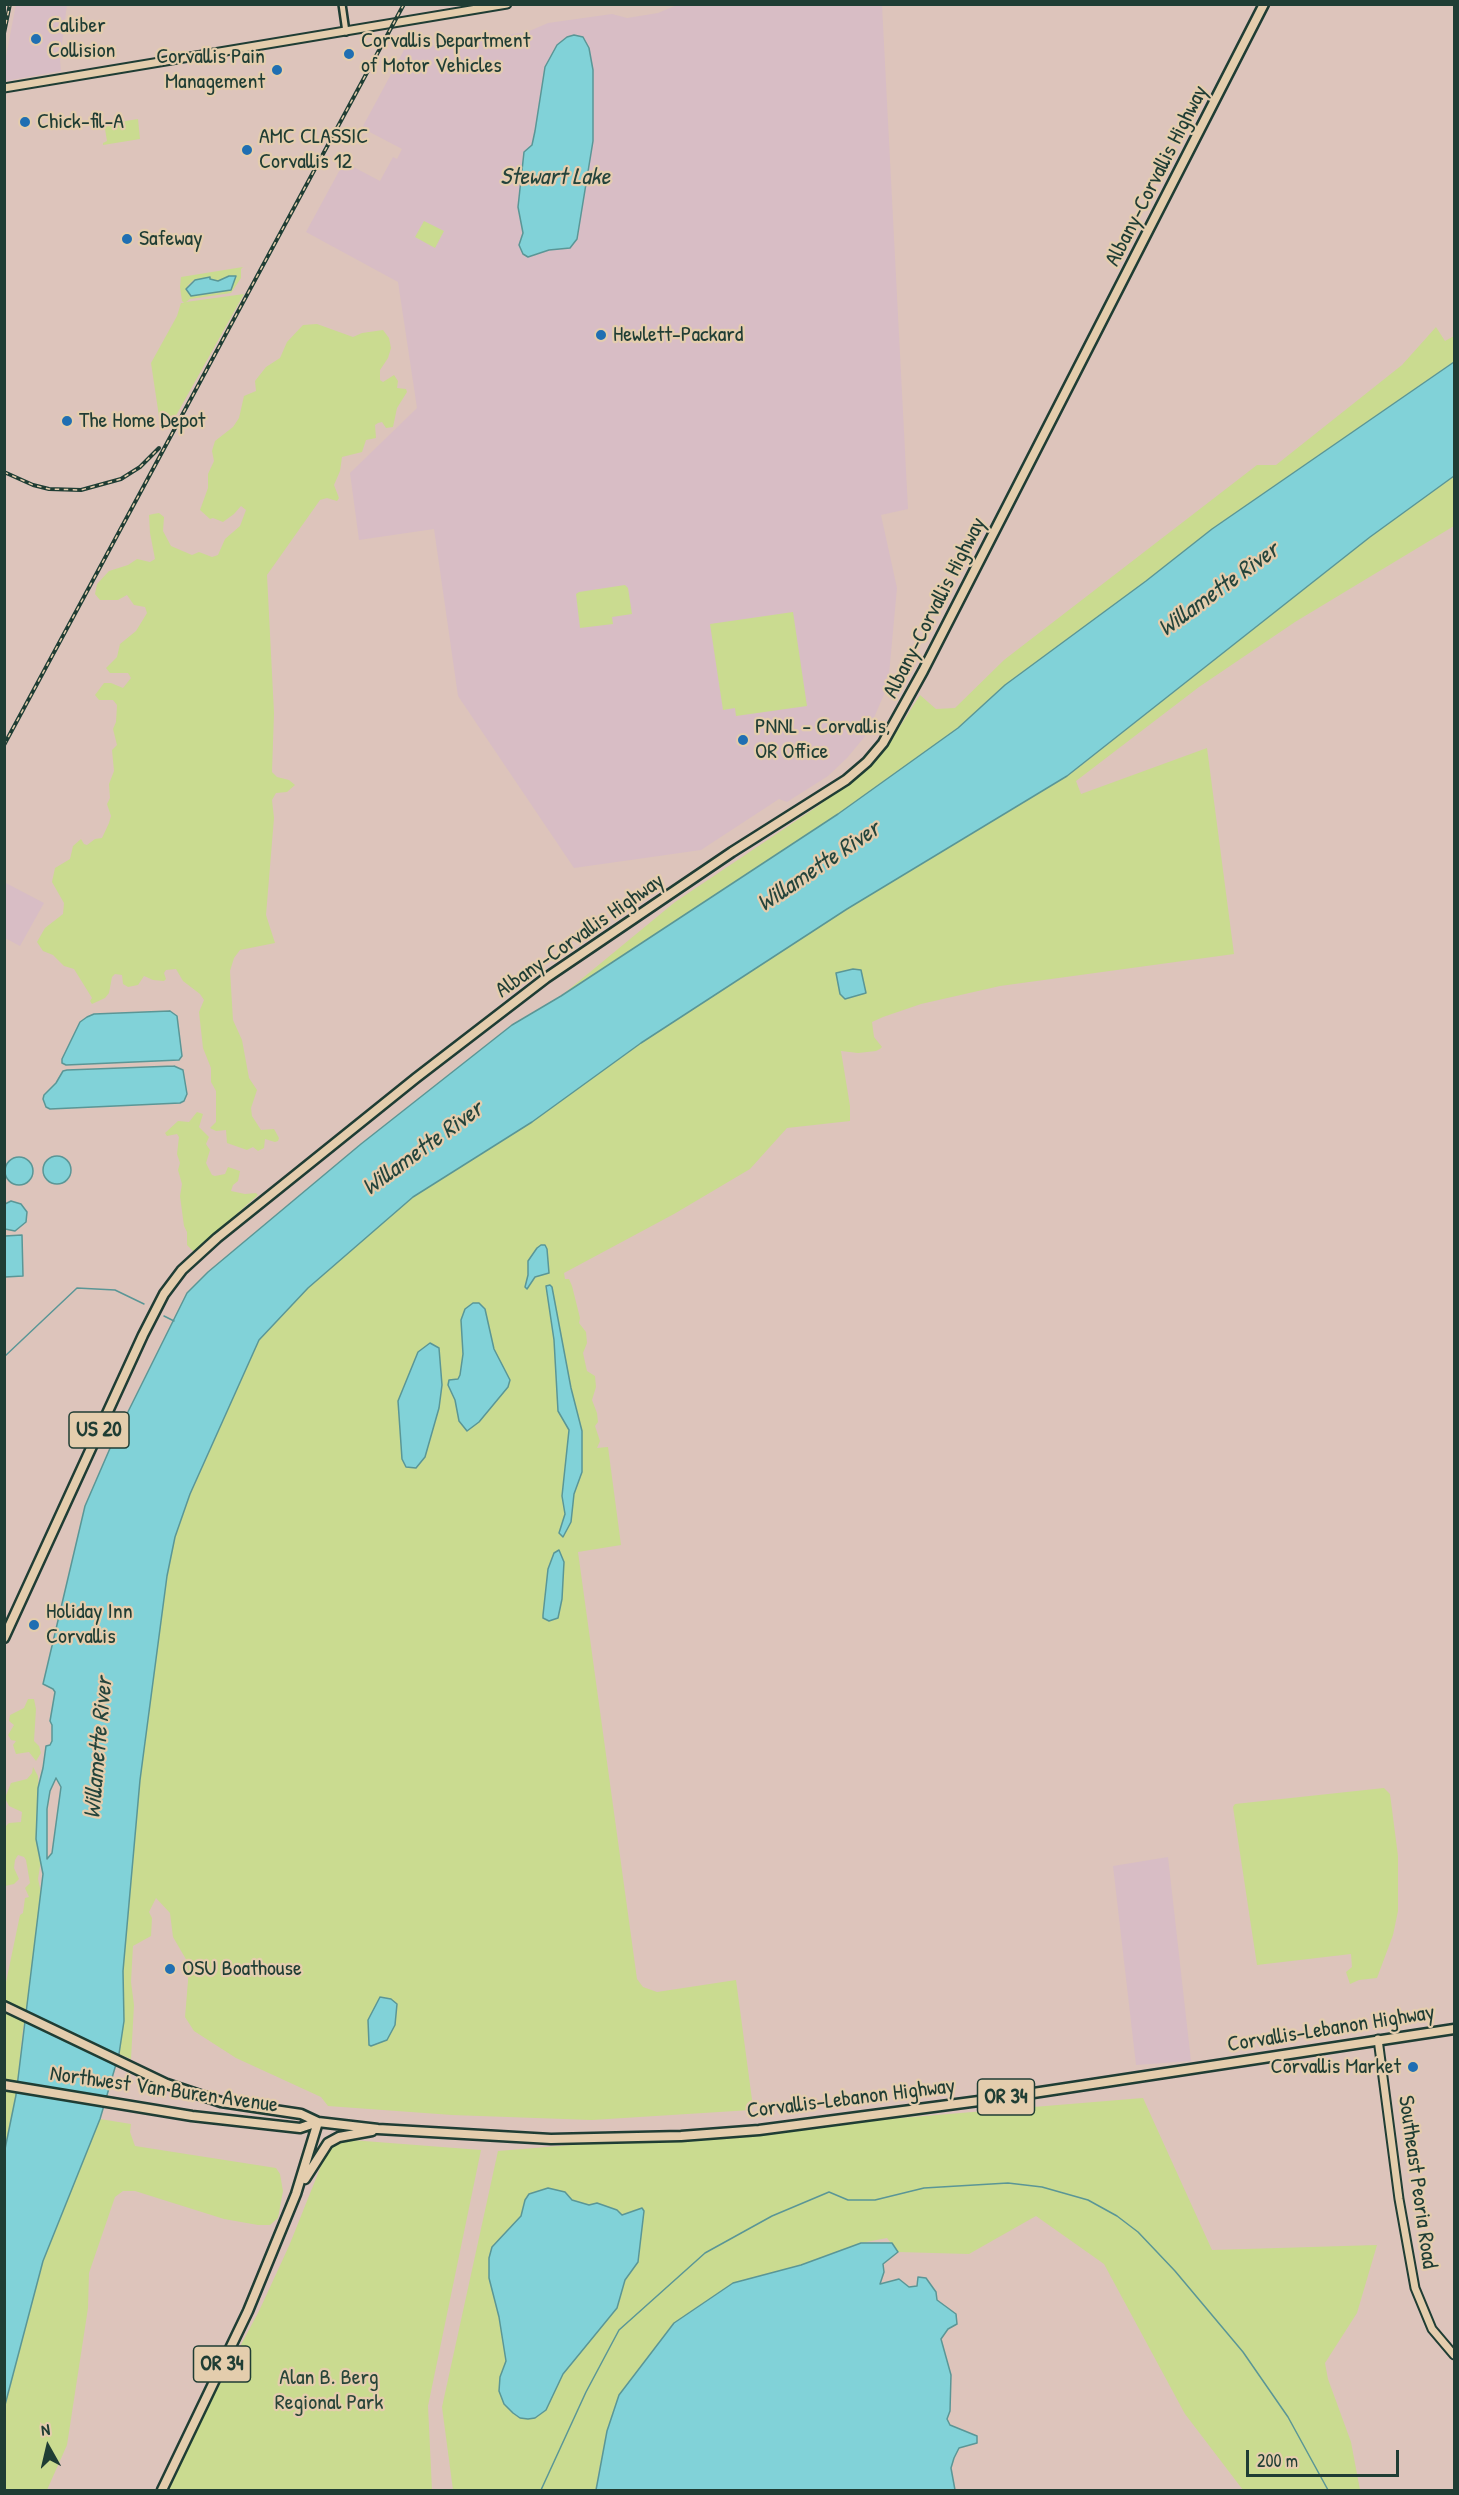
<!DOCTYPE html>
<html>
<head>
<meta charset="utf-8">
<style>
	body { margin:0 }
	#map { position:relative; width:1459px; height:2495px; overflow:hidden; background:#ddc4bb; font-family:"Patrick Hand",sans-serif }
	canvas { display:block }
	.frame { position:absolute; inset:0; border:6px solid #1f3d34; pointer-events:none }
	.north { position:absolute; left:18px; top:2417px; width:60px; height:60px; -webkit-text-stroke:4px #e4cdad; paint-order:stroke; rotate:352deg; font-size:16px; font-weight:700; line-height:24px; text-align:center; color:#1f3d34 }
	.north::after { content:''; display:block; margin:auto; width:21px; height:27px; background:#1f3d34; clip-path:polygon(50% 0,100% 100%,50% 72%,0 100%) }
	.scale { position:absolute; left:1246px; top:2450px; width:153px; height:27px; box-sizing:border-box; border:3px solid #1f3d34; border-top:0; padding-left:8px; font-size:18px; line-height:21px; white-space:nowrap; color:#1f3d34; -webkit-text-stroke:4px #e4cdad; paint-order:stroke }
</style>
</head>
<body>
<div id="map">
<canvas width="1459" height="2495"></canvas>
<div class="frame"></div>
<div class="north">N</div>
<div class="scale">200 m</div>
</div>
<script>
const ctx = document.querySelector('canvas').getContext('2d');
ctx.lineJoin = 'round';
function paint(path, color) { ctx.fillStyle = color; ctx.fill(path, 'evenodd'); }
const shape = rows => new Path2D(rows.map(r => 'M' + r).join(''));
function stroke(path, color, width, dash) { ctx.strokeStyle = color; ctx.lineWidth = width; ctx.lineCap = dash ? 'butt' : 'round'; ctx.setLineDash(dash || []); ctx.stroke(path); }
function label(font, color, halo, rows, align = 'center') {
  ctx.font = font + ' "Patrick Hand",sans-serif'; ctx.lineWidth = 4.5; ctx.setLineDash([]); ctx.textBaseline = 'middle'; ctx.strokeStyle = halo; ctx.fillStyle = color; for (const [text, x, y, turn = 0] of rows) {
    ctx.save(); ctx.translate(x, y); ctx.rotate((+turn || 0) * Math.PI / 180); ctx.textAlign = isNaN(turn) ? turn : align; if (halo) ctx.strokeText(text, 0, 0); ctx.fillText(text, 0, 0); ctx.restore();
  }
}
const built = shape([
	[16,4,67,5,60,59,61,71,5,81,5,62],
	[677,5,882,5,908,509,881,515,897,588,888,685,867,734,847,758,828,776,787,802,779,799,701,850,574,868,458,696,434,529,359,540,350,473,417,408,398,282,306,232,344,162,380,181,393,157,397,159,402,149,362,128,404,50,527,32,548,23,612,14,627,18,658,13],
	[4,882,44,903,20,946,5,938],
	[1168,1857,1191,2061,1136,2065,1113,1866]
]);
const green = shape([
	[138,119,140,139,103,145,103,143,107,141,105,129,101,130,101,125],
	[424,221,444,231,435,248,415,237],
	[243,267,241,269,241,278,231,293,190,299,186,302,244,294,173,421,165,416,160,423,151,363,177,316,181,303,184,303,182,301,180,287,181,277],
	[206,278,218,282,225,278,222,292,191,296,188,285,194,280],
	[317,324,353,337,362,333,383,330,389,338,391,348,388,358,380,370,380,380,383,382,394,375,398,381,397,388,406,389,407,392,397,408,393,427,386,428,382,422,378,423,375,425,376,438,366,440,362,452,342,457,340,471,334,485,339,498,337,501,327,498,320,500,267,575,274,713,272,772,277,777,289,780,295,785,287,792,276,793,272,800,274,818,266,915,275,943,240,950,234,958,230,971,233,1020,242,1040,249,1078,257,1090,251,1108,252,1116,261,1130,274,1129,279,1138,278,1141,275,1142,265,1139,264,1148,258,1151,253,1147,247,1150,227,1143,226,1130,216,1131,210,1128,216,1122,216,1091,211,1082,211,1068,203,1048,199,1012,204,1000,200,994,183,981,176,969,166,970,164,973,166,979,164,981,153,980,144,976,138,985,128,987,123,984,122,975,115,974,112,977,109,993,105,998,92,1004,90,1001,92,998,74,969,64,966,53,955,43,951,37,942,45,928,63,914,64,903,52,882,55,868,70,859,73,846,81,839,84,844,87,845,95,839,102,838,109,823,111,816,107,804,110,798,109,784,114,771,112,750,117,745,113,729,116,722,117,705,113,700,99,700,95,695,104,683,111,683,123,688,131,678,128,673,110,673,106,668,117,657,120,644,136,631,147,613,145,607,134,605,127,595,118,600,100,600,95,594,97,584,109,571,128,565,137,559,150,562,155,559,150,533,149,515,153,514,159,513,164,517,163,531,171,546,192,555,199,552,212,557,218,555,225,539,240,526,246,510,241,506,234,514,223,522,213,518,210,519,200,510,208,488,208,474,214,461,212,451,215,441,233,427,239,418,244,396,256,391,255,381,266,367,280,358,287,342,303,325],
	[1436,327,1445,341,1454,336,1454,362,1212,529,1146,581,1005,685,958,728,838,814,561,996,675,902,818,806,883,753,920,695,936,709,955,708,1004,660,1257,465,1276,465,1402,365],
	[1454,476,1454,526,1295,622,1199,687,1076,781,1081,794,1207,748,1234,954,1000,986,921,1004,883,1017,872,1022,874,1037,882,1047,880,1049,876,1051,858,1053,841,1051,850,1106,850,1121,787,1128,750,1169,674,1214,564,1273,565,1279,569,1279,572,1286,580,1318,579,1323,586,1332,587,1343,583,1353,587,1371,595,1376,596,1387,592,1400,597,1413,598,1422,595,1426,600,1441,597,1448,608,1447,621,1545,578,1552,637,1979,643,1987,657,1992,736,1980,753,2107,751,2110,592,2120,452,2115,328,2106,321,2097,236,2058,194,2031,185,2017,188,1981,187,1961,173,1937,170,1913,156,1898,149,1912,152,1918,151,1936,133,1946,131,1982,134,2005,131,2059,119,2054,124,2021,123,1971,140,1780,167,1576,175,1537,190,1495,259,1340,308,1288,413,1197,519,1130,641,1043,847,909,1069,775,1370,537],
	[625,585,628,588,632,614,612,617,613,624,580,628,576,594,579,592],
	[793,612,807,706,736,716,735,708,723,710,710,624],
	[197,1112,203,1114,199,1127,209,1137,206,1144,210,1150,206,1163,212,1175,215,1176,225,1174,228,1167,240,1171,238,1181,233,1185,231,1191,245,1194,256,1193,258,1195,194,1252,187,1245,187,1232,184,1226,180,1196,182,1184,178,1170,180,1163,177,1154,179,1137,177,1134,167,1136,165,1133,178,1121,189,1122],
	[28,1699,34,1699,36,1709,34,1741,39,1746,41,1753,36,1761,29,1752,16,1754,13,1745,16,1741,11,1740,8,1735,14,1725,9,1721,10,1715,24,1708],
	[33,1767,38,1776,44,1856,41,1860,38,1879,42,1897,28,2002,23,2029,16,2095,5,2149,5,1987,20,1915,23,1913,25,1898,29,1897,25,1888,30,1883,26,1860,24,1857,18,1855,15,1860,14,1868,19,1879,14,1884,5,1886,5,1827,9,1823,21,1822,22,1812,9,1806,5,1798,11,1783,27,1779,32,1773],
	[1384,1788,1390,1794,1398,1856,1398,1911,1393,1935,1377,1978,1359,1980,1350,1984,1346,1972,1352,1967,1351,1954,1257,1965,1233,1807,1235,1804],
	[1143,2098,1212,2250,1377,2245,1357,2313,1325,2363,1328,2379,1351,2442,1360,2490,1243,2490,1185,2414,1104,2264,1036,2216,969,2254,898,2252,887,2238,861,2243,801,2265,733,2283,674,2323,619,2395,599,2470,596,2490,453,2490,442,2407,498,2151],
	[100,2119,131,2124,130,2132,135,2146,276,2168,280,2174,283,2191,278,2218,270,2225,258,2225,224,2219,135,2191,123,2191,115,2197,89,2273,88,2308,67,2445,47,2490,5,2490,5,2405,43,2261],
	[351,2140,481,2150,428,2406,432,2490,169,2490,204,2414,259,2311,289,2246,323,2161,331,2148,339,2142]
]);
const water = shape([
	[574,35,583,37,589,48,593,70,593,141,577,239,570,248,549,250,528,257,523,254,519,245,523,233,518,207,524,152,532,145,535,131,545,67,557,45,567,37,574,35],
	[229,276,236,276,231,290,191,296,186,289,195,280,210,277,210,279,218,281,229,276],
	[1454,362,1454,476,1370,537,1067,776,847,909,641,1043,532,1122,413,1197,308,1288,259,1340,190,1494,175,1537,167,1576,140,1780,123,1971,124,2021,119,2054,100,2119,43,2261,5,2405,5,2149,16,2095,43,1874,36,1839,38,1788,43,1768,46,1746,50,1745,52,1741,52,1725,50,1721,55,1692,53,1689,43,1684,85,1506,111,1446,187,1293,208,1272,361,1144,512,1025,561,996,838,814,958,728,1005,685,1146,581,1212,529,1454,362],
	[56,1778,61,1787,52,1853,47,1859,47,1809,50,1791,56,1778],
	[853,969,861,970,866,993,845,999,840,994,836,973,853,969],
	[170,1011,177,1016,182,1056,179,1060,66,1065,62,1063,62,1059,80,1022,87,1017,94,1014,170,1011],
	[174,1066,183,1070,187,1094,184,1101,180,1103,50,1109,46,1107,43,1099,44,1095,56,1083,63,1071,67,1070,174,1066],
	'43 1170a14 14 0 1 1 28 0a14 14 0 1 1-28 0Z',
	'5 1171a14 14 0 1 1 28 0a14 14 0 1 1-28 0Z',
	[11,1201,21,1204,27,1212,26,1222,15,1231,5,1229,5,1204,11,1201],
	[22,1235,23,1276,5,1277,5,1236,22,1235],
	[541,1245,545,1245,547,1249,549,1273,535,1277,527,1289,525,1287,528,1275,528,1261,537,1248,541,1245],
	[546,1286,550,1285,552,1287,571,1388,582,1431,582,1472,574,1494,571,1522,563,1537,559,1533,565,1514,562,1496,569,1430,558,1411,554,1340,546,1286],
	[473,1303,479,1303,485,1309,494,1349,510,1380,508,1387,479,1422,467,1431,459,1421,455,1400,448,1385,449,1380,458,1379,460,1375,463,1354,461,1320,465,1309,473,1303],
	[430,1343,439,1348,442,1385,439,1408,425,1457,416,1468,406,1467,402,1459,398,1401,418,1352,430,1343],
	[559,1550,564,1562,562,1599,558,1618,549,1621,543,1618,543,1615,548,1569,554,1553,559,1550],
	[380,1997,391,1999,397,2004,395,2025,387,2040,371,2046,369,2045,368,2020,380,1997],
	[548,2188,565,2192,572,2200,589,2205,597,2203,617,2210,622,2215,642,2208,644,2211,638,2262,625,2280,617,2308,563,2374,546,2410,535,2418,528,2419,520,2418,513,2413,504,2404,499,2391,500,2377,506,2361,499,2317,489,2278,489,2258,492,2247,521,2216,525,2200,529,2194,548,2188],
	[861,2243,892,2243,898,2252,883,2264,884,2272,880,2284,899,2279,909,2287,917,2286,918,2277,926,2278,936,2292,937,2300,956,2314,957,2324,948,2329,941,2339,951,2375,950,2411,947,2419,950,2425,977,2436,977,2443,959,2448,954,2458,951,2468,955,2490,596,2490,607,2431,619,2395,674,2323,733,2283,801,2265,861,2243]
]);
const stream = shape([
	[164,1316,174,1321],
	[4,1357,77,1288,115,1290,144,1304],
	[541,2490,586,2392,619,2330,705,2253,772,2216,829,2192,848,2200,875,2200,924,2188,1008,2183,1042,2187,1088,2200,1117,2216,1138,2232,1175,2271,1243,2352,1288,2417,1328,2490]
]);
const minor = shape([
	[342,4,346,32]
]);
const major = shape([
	[4,88,507,4],
	[1378,2039,1399,2199,1415,2288,1432,2329,1454,2355]
]);
const highway = shape([
	[4,1638,143,1335,164,1294,182,1270,217,1238,416,1078,546,978,732,852,846,780,867,762,883,743,923,671,1264,4],
	[4,2006,167,2084,221,2102,301,2114,318,2122,378,2129,551,2139,681,2136,759,2130,994,2099,1454,2029],
	[4,2085,192,2116,300,2128,318,2122],
	[305,2179,328,2143,339,2137,372,2131],
	[162,2490,248,2311,296,2194,318,2122]
]);
const rail = shape([
	[4,33,10,4],
	[4,472,33,485,49,489,81,490,121,479,140,467,159,448],
	[4,745,404,4]
]);
const markers = [
	[36,39,6,"#1f6fb2"],
	[349,54,6,"#1f6fb2"],
	[277,70,6,"#1f6fb2"],
	[25,122,6,"#1f6fb2"],
	[247,150,6,"#1f6fb2"],
	[127,239,6,"#1f6fb2"],
	[601,335,6,"#1f6fb2"],
	[67,421,6,"#1f6fb2"],
	[743,740,6,"#1f6fb2"],
	[34,1625,6,"#1f6fb2"],
	[170,1969,6,"#1f6fb2"],
	[1413,2067,6,"#1f6fb2"]
];
const shields = [
	[99,1430,60],
	[1006,2097,57],
	[222,2364,57]
];
const shieldNames = [
	["US 20",99,1430],
	["OR 34",1006,2097],
	["OR 34",222,2364]
];
const poiNames = [
	["Caliber",48,26],
	["Collision",48,51],
	["Corvallis Department",361,41],
	["of Motor Vehicles",361,66],
	["Corvallis Pain",265,57,"right"],
	["Management",265,82,"right"],
	["Chick-fil-A",37,122],
	["AMC CLASSIC",259,137],
	["Corvallis 12",259,162],
	["Safeway",139,239],
	["Hewlett-Packard",613,335],
	["The Home Depot",79,421],
	["PNNL - Corvallis,",755,727],
	["OR Office",755,752],
	["Holiday Inn",46,1612],
	["Corvallis",46,1637],
	["OSU Boathouse",182,1969],
	["Corvallis Market",1401,2067,"right"]
];
const streetNames = [
	["Albany-Corvallis Highway",1157,176,-63],
	["Albany-Corvallis Highway",935,608,-63],
	["Albany-Corvallis Highway",580,936,-35],
	["Corvallis-Lebanon Highway",1331,2029,-9],
	["Northwest Van Buren Avenue",164,2090,8],
	["Corvallis-Lebanon Highway",851,2099,-7],
	["Southeast Peoria Road",1417,2182,82]
];
const parkNames = [
	["Alan B. Berg",329,2378],
	["Regional Park",329,2403]
];
const waterNames = [
	["Stewart Lake",555,178],
	["Willamette River",1219,590,-36],
	["Willamette River",819,867,-34],
	["Willamette River",423,1149,-36],
	["Willamette River",99,1748,-85]
];
paint(built, '#d8bdc5');
paint(green, '#cadb90');
paint(water, '#81d2d8');
stroke(water, '#5a9696', 1.5);
stroke(stream, '#5a9696', 1.5);
stroke(minor, '#1f3d34', 10);
stroke(major, '#1f3d34', 11);
stroke(highway, '#1f3d34', 13);
stroke(minor, '#e4cdad', 5);
stroke(major, '#e4cdad', 7);
stroke(highway, '#e4cdad', 8);
stroke(rail, '#1f3d34', 4);
stroke(rail, '#e4cdad', 1.5, [4.5]);
for (const [x, y, r, color] of markers) { const dot = new Path2D(); dot.arc(x, y, r, 0, 2 * Math.PI); ctx.fillStyle = color; ctx.fill(dot); stroke(dot, '#e4cdad', 2); }
for (const [x, y, w] of shields) { const box = new Path2D(); box.roundRect(x - w / 2, y - 18, w, 36, 4.5); ctx.fillStyle = '#e4cdad'; ctx.fill(box); stroke(box, '#1f3d34', 1.5); }
label('bold 21px', '#1f3d34', null, shieldNames);
label('22px', '#1f3d34', '#e4cdad', poiNames, 'left');
label('22px', '#1f3d34', '#e4cdad', streetNames);
label('22px', '#284539', '#e4cdad', parkNames);
label('italic 24px', '#24443c', '#e4cdad', waterNames);
</script>
</body>
</html>
